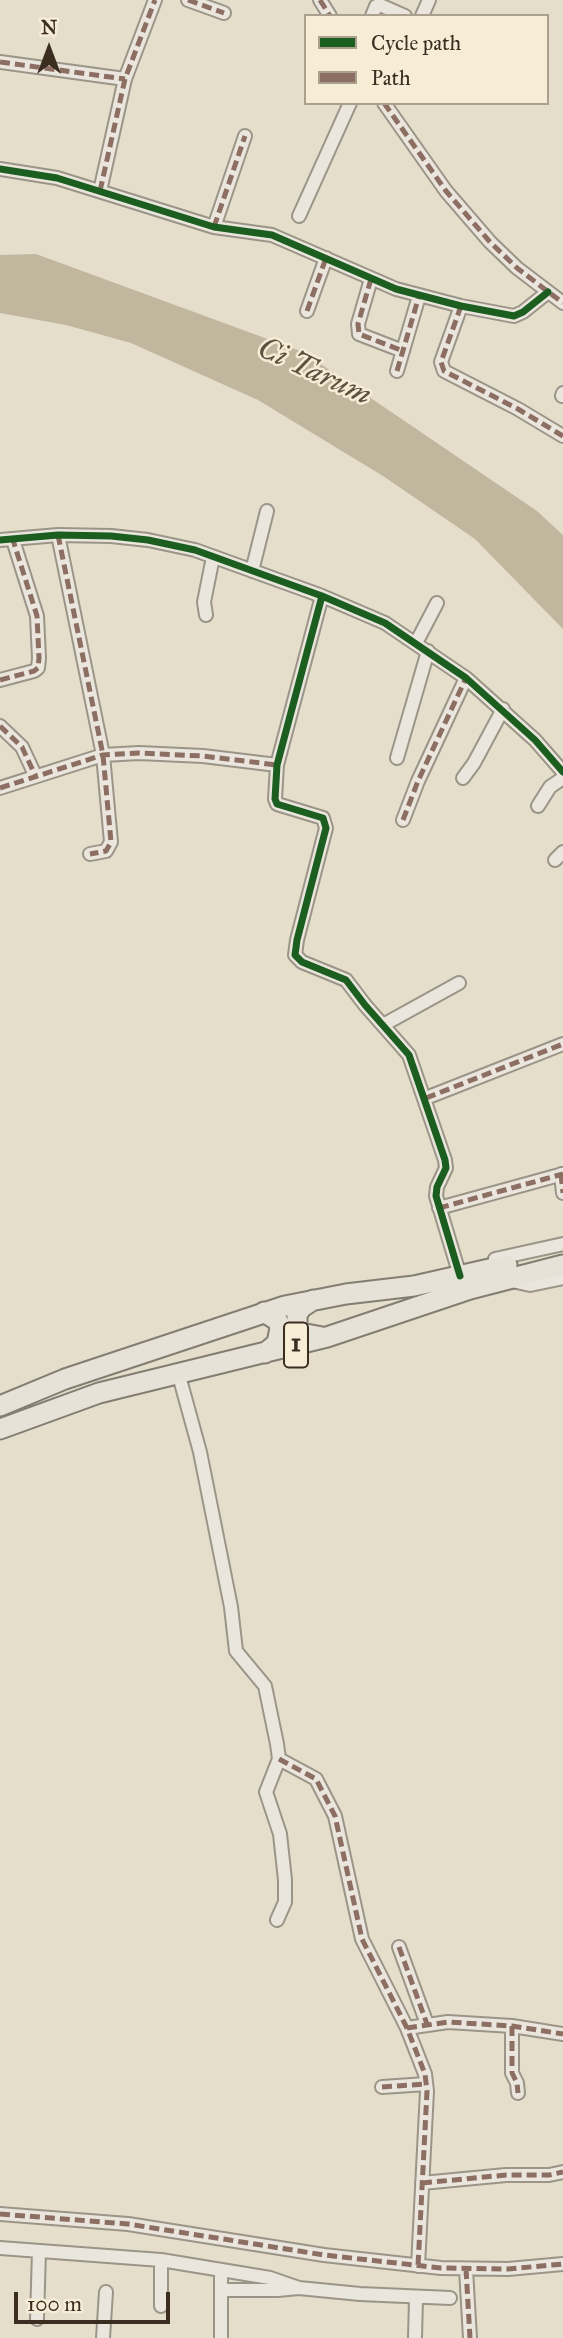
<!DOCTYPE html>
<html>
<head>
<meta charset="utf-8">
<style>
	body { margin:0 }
	#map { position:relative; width:563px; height:2338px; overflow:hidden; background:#e5decb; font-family:"IM FELL Great Primer",serif }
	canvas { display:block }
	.legend { position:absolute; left:304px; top:14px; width:245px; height:91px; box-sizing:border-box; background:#f5edd6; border:2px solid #aba08d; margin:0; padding:9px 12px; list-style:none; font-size:21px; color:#3b2d20 }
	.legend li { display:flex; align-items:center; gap:14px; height:35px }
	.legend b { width:35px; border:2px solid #aba08d }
	.north { position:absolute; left:14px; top:14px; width:70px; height:70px; -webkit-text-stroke:5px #f5edd6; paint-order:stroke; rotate:0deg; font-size:19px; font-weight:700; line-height:28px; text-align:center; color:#3b2d20 }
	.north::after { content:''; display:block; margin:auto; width:24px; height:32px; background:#3b2d20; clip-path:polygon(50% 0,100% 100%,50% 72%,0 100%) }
	.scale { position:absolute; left:14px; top:2292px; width:156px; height:32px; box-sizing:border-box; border:4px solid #3b2d20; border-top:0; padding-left:9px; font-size:21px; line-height:24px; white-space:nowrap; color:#3b2d20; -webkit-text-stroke:5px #f5edd6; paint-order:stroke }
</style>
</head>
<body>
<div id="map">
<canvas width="563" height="2338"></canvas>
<ul class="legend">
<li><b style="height:9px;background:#1b5e20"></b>Cycle path</li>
<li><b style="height:9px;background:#8d6e63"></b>Path</li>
</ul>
<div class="north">N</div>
<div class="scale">100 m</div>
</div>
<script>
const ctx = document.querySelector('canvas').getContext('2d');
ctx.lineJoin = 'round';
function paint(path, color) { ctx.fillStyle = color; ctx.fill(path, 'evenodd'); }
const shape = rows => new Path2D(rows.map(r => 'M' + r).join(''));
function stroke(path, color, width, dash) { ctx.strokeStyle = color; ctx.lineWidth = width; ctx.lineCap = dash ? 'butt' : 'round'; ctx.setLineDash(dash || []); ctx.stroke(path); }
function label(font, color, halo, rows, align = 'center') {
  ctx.font = font + ' "IM FELL Great Primer",serif'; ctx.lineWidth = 5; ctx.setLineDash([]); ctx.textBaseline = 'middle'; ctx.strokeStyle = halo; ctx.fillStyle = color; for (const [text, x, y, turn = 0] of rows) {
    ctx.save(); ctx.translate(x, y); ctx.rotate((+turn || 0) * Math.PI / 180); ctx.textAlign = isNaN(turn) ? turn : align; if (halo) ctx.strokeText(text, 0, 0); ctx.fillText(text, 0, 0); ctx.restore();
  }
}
const water = shape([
	[36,254,303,352,537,511,563,535,563,629,475,539,383,476,258,400,131,343,66,325,0,313,0,255]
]);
const minor = shape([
	[188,0,224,13],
	[320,0,330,16],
	[372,16,376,6,380,5,405,16],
	[422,16,429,0],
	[0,62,125,79],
	[384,103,446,191,490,242,517,268,563,303],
	[0,169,57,178,214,227,272,235,396,289,461,306,514,316,523,312,548,292],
	[100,191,125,79,155,0],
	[299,216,350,103],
	[214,227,245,136],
	[371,279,358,324,359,334,403,351],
	[461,306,441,362,444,371,518,409,563,436],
	[307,311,326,258],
	[397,371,419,296],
	[562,396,563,393],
	[58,535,103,755,111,842,106,851,90,854],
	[0,540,58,535,111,536,148,540,195,550,322,596,385,623,466,678,535,740,563,772],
	[252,571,267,511],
	[322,596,277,765,275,799,277,804,323,818,326,828,297,940,295,955,302,962,346,980,365,1005,409,1055,445,1160,446,1168,437,1187,436,1196,460,1276],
	[206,615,204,602,213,557],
	[416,643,437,603],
	[0,680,34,671,38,668,39,658,37,616,13,540],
	[0,726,22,747,35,775],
	[397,758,428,651],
	[463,778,474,763,503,709],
	[0,788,103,755,139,753,203,756,277,765],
	[538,806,550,787,563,778],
	[403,820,418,781,466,678],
	[555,860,563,852],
	[383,1025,459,983],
	[426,1098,563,1044],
	[561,1174,563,1193],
	[439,1208,563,1174],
	[495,1259,563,1244],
	[512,1281,530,1285,563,1278],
	[178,1372,200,1452,231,1607,236,1651,265,1686,277,1744,279,1759,266,1792,280,1834,285,1880,285,1902,277,1920],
	[279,1759,316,1779,335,1816,362,1939,407,2028,425,2074,427,2091,418,2266],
	[399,1947,427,2024],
	[512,2026,512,2073,517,2083,518,2093],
	[407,2028,448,2022,512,2026,563,2034],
	[382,2087,426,2084],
	[422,2183,506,2175,549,2175,563,2172],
	[0,2214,128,2224,324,2255,441,2268,508,2269,563,2264],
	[0,2248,161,2260,270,2278,299,2288,360,2294,450,2298],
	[466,2269,470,2338],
	[221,2270,221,2338],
	[221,2290,278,2290,298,2288],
	[161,2306,161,2260],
	[37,2319,39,2251],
	[103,2338,106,2292],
	[415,2338,416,2298]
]);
const primary = shape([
	[313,1300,301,1308,297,1315,297,1328,301,1333,322,1337],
	[264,1312,278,1321,280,1328,277,1343,265,1353],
	[0,1406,65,1379,285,1306,346,1294,414,1286,507,1265],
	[0,1429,99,1393,327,1337,470,1289,563,1265]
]);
const quiet = shape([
	[188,0,224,13],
	[320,0,330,16],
	[0,62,125,79],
	[384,103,446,191,490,242,517,268,563,303],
	[100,191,125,79,155,0],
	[214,227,245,136],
	[371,279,358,324,359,334,403,351],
	[461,306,441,362,444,371,518,409,563,436],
	[307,311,326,258],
	[397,371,419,296],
	[58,535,103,755,111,842,106,851,90,854],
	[0,680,34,671,38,668,39,658,37,616,13,540],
	[0,726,22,747,35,775],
	[0,788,103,755,139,753,203,756,277,765],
	[403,820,418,781,466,678],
	[426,1098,563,1044],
	[561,1174,563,1193],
	[439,1208,563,1174],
	[279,1759,316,1779,335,1816,362,1939,407,2028,425,2074,427,2091,418,2266],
	[399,1947,427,2024],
	[512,2026,512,2073,517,2083,518,2093],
	[407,2028,448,2022,512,2026,563,2034],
	[382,2087,426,2084],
	[422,2183,506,2175,549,2175,563,2172],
	[0,2214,128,2224,324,2255,441,2268,508,2269,563,2264],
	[466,2269,470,2338]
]);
const cycleway = shape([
	[0,169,57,178,214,227,272,235,396,289,461,306,514,316,523,312,548,292],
	[0,540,58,535,111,536,148,540,195,550,322,596,385,623,466,678,535,740,563,772],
	[322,596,277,765,275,799,277,804,323,818,326,828,297,940,295,955,302,962,346,980,365,1005,409,1055,445,1160,446,1168,437,1187,436,1196,460,1276]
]);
const shields = [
	[296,1345,24]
];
const shieldNames = [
	["1",296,1345]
];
const waterNames = [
	["Ci Tarum",314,373,25]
];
paint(water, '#c1b69e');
stroke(minor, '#9b9588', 16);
stroke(primary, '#837d72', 23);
stroke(minor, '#eae6dd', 12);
stroke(primary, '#e7e2d7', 19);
stroke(quiet, '#8d6e63', 5, [10, 5]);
stroke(cycleway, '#1b5e20', 7);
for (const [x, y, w] of shields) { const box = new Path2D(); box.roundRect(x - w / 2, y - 22.5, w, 45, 5); ctx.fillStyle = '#f5edd6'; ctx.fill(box); stroke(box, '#3b2d20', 2); }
label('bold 26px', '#3b2d20', null, shieldNames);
label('italic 30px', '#5f5140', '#f5edd6', waterNames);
</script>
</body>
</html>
